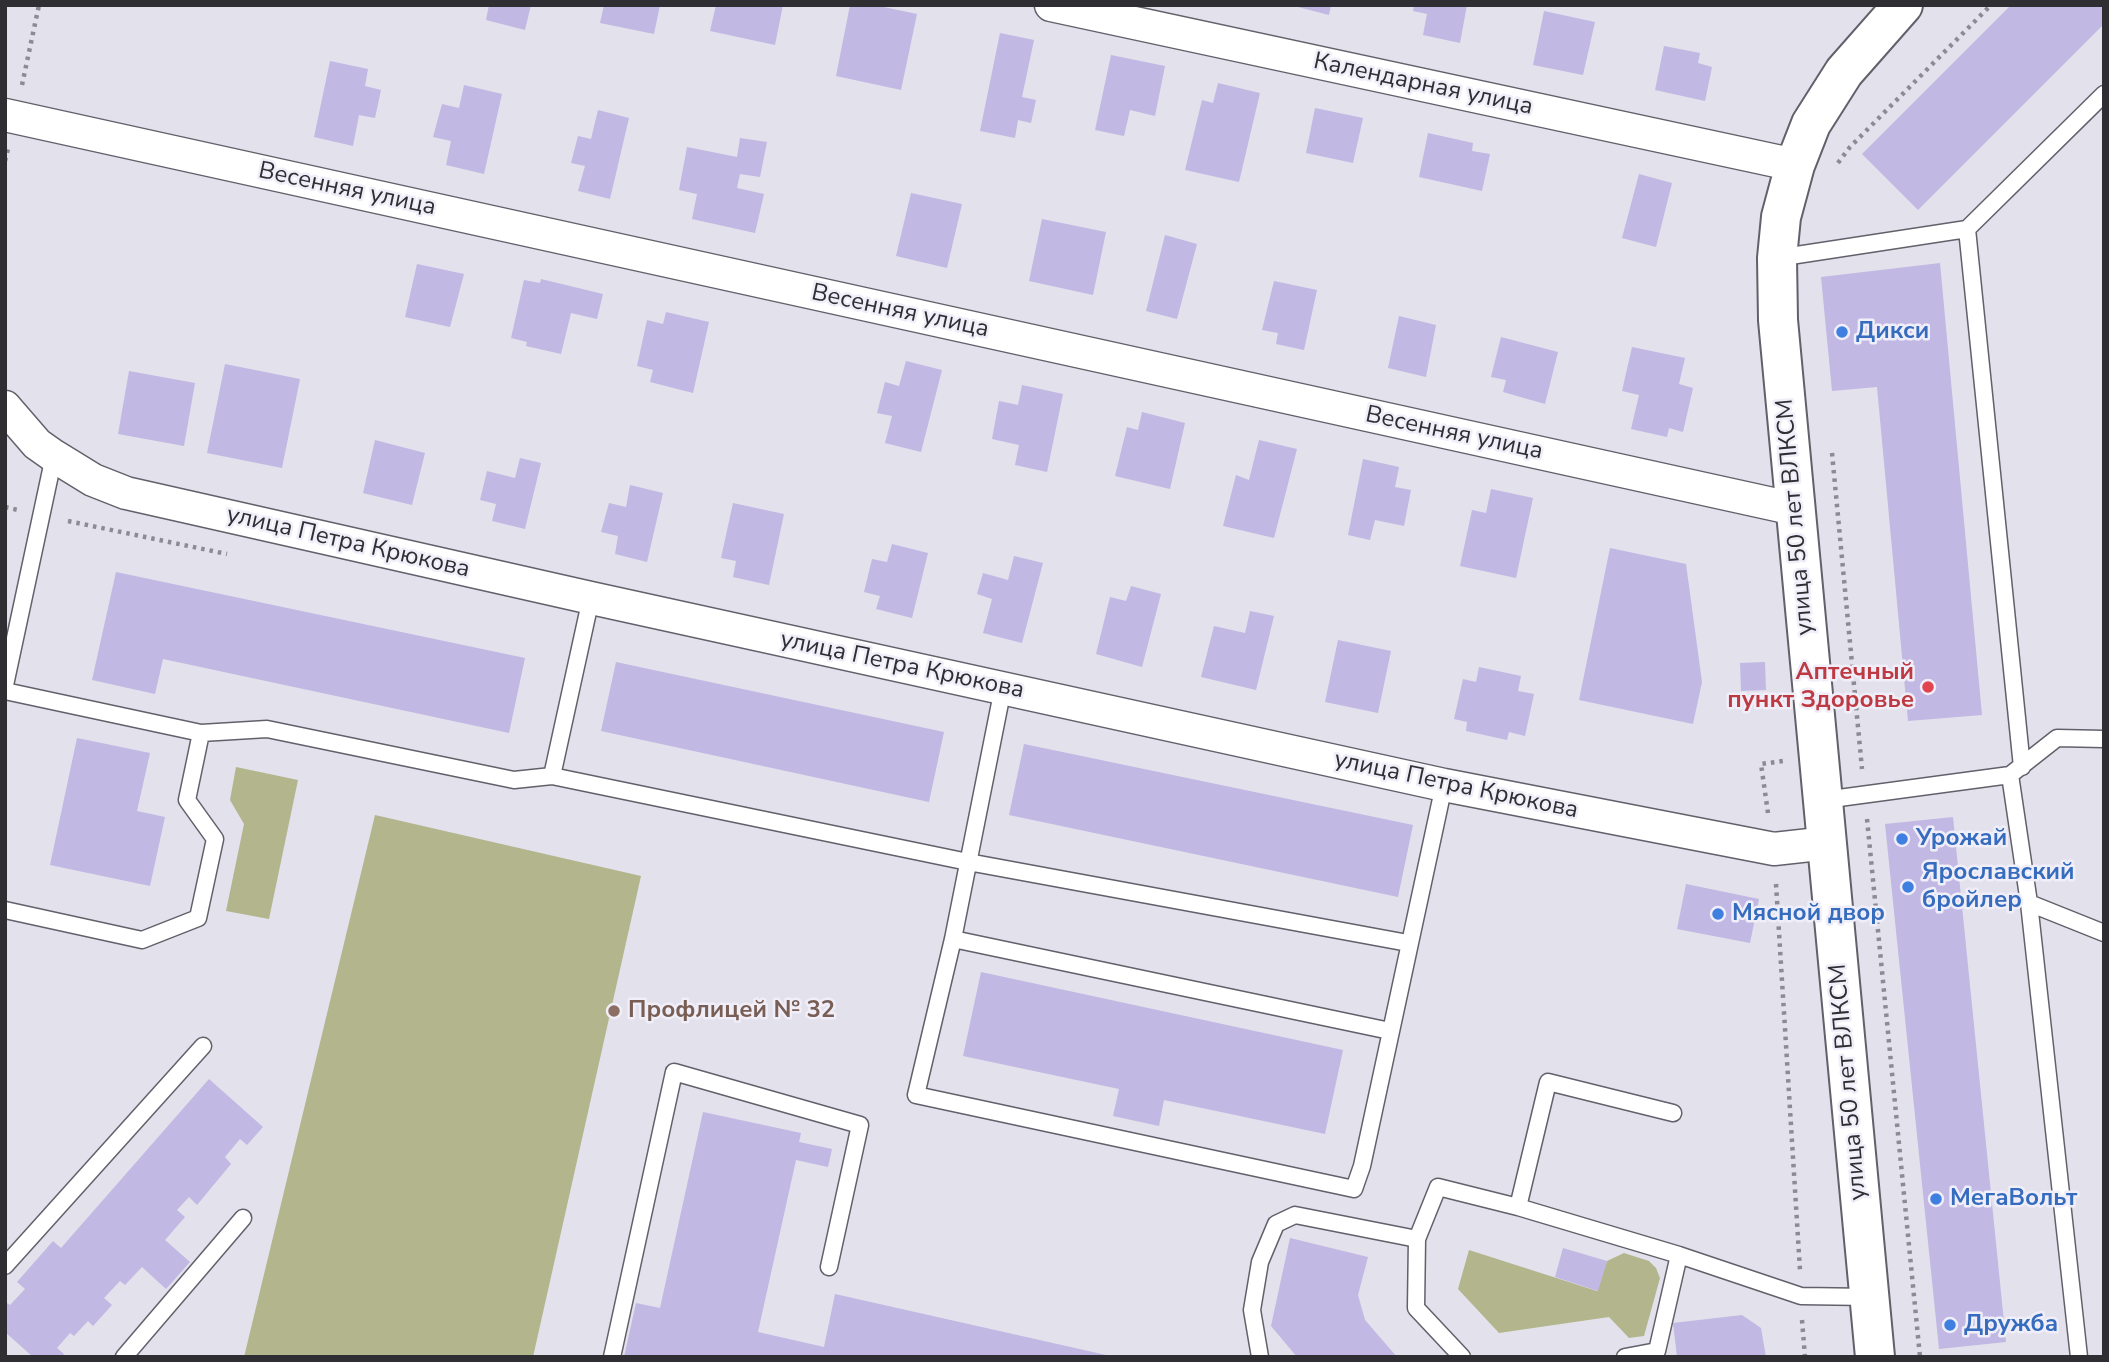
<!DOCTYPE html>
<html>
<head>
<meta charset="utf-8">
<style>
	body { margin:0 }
	#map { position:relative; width:2109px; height:1362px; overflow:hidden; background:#e3e1ec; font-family:"Nunito Sans",sans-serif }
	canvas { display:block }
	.frame { position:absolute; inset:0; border:7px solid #2f2e32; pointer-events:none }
</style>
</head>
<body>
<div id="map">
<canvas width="2109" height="1362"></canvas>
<div class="frame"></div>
</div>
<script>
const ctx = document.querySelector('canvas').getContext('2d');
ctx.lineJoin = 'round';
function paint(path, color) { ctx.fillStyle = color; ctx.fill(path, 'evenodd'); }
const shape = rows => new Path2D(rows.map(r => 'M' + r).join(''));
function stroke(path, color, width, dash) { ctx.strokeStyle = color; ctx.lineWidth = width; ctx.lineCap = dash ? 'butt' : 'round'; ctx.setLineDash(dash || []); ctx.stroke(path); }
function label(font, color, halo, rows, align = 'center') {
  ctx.font = font + ' "Nunito Sans",sans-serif'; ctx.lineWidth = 5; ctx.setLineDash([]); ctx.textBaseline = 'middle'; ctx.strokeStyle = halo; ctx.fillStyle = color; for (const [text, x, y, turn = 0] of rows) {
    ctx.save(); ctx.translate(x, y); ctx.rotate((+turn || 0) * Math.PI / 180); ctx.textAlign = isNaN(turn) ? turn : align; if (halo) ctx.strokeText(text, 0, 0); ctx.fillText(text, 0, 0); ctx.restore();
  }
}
const green = shape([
	[236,767,298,780,269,919,226,911,244,824,230,800],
	[375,815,641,876,533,1357,244,1357],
	[1469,1250,1597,1291,1607,1261,1624,1253,1649,1261,1656,1268,1660,1278,1644,1336,1629,1338,1609,1317,1499,1333,1458,1289]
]);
const building = shape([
	[489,5,531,5,525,30,486,20],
	[604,5,660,5,654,34,600,23],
	[716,5,783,5,775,45,710,31],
	[850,5,874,5,917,14,901,90,836,76],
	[1290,5,1331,5,1329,15],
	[1414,5,1467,5,1460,43,1423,35,1427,14,1413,11],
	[2011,5,2104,5,2104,24,1918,210,1862,154],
	[1544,11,1595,22,1583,75,1533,65],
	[1000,33,1034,40,1022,97,1036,100,1031,123,1018,120,1015,138,980,131],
	[1664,46,1700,53,1698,63,1712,67,1705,101,1655,90],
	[1111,55,1165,66,1155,116,1130,110,1124,136,1095,130],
	[330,61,368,69,365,86,381,90,375,118,359,115,353,146,314,137],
	[1218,83,1260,93,1239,182,1185,170,1202,100,1213,103],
	[464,85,502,94,484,174,446,165,451,141,433,137,442,104,459,108],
	[1315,108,1363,118,1353,163,1306,153],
	[598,110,629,118,610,199,578,191,585,166,571,163,578,136,591,139],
	[1428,133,1473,143,1472,151,1490,154,1482,191,1419,177],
	[740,138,767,142,760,177,740,174,737,188,764,194,755,233,692,219,697,194,679,190,687,147,737,157],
	[1639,174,1672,183,1656,247,1622,238],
	[911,193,962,204,947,268,896,256],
	[1042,219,1106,232,1093,295,1029,281],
	[1165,235,1197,244,1177,319,1146,311],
	[1940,263,1982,715,1908,721,1877,387,1832,391,1821,277],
	[417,264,464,274,450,327,405,317],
	[541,279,603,294,597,319,571,313,561,354,526,346,527,342,511,338,524,280,540,283],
	[1274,281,1317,290,1304,350,1276,344,1278,333,1262,330],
	[666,312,709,322,693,393,650,382,653,370,637,366,647,320,663,324],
	[1399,316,1436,325,1426,377,1388,368],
	[1501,337,1558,352,1545,404,1503,392,1506,380,1491,377],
	[1632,347,1685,358,1679,384,1693,388,1683,432,1669,428,1667,437,1631,429,1639,395,1622,391],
	[906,361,942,370,921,452,885,443,892,416,877,413,885,382,899,386],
	[225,364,300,379,282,468,207,453],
	[129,371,195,383,184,446,118,434],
	[1022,385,1063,394,1047,472,1015,465,1019,445,992,439,999,401,1018,405],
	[1142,412,1185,423,1170,489,1115,476,1127,427,1138,430],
	[375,440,425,453,412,505,363,493],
	[1259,440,1297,449,1274,538,1223,526,1236,475,1249,480],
	[520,458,541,463,525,529,492,521,496,504,480,500,487,471,515,478],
	[1363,459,1399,467,1395,487,1411,490,1404,526,1375,520,1370,540,1348,535],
	[630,485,663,493,647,562,615,554,618,536,601,532,609,503,626,507],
	[1491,489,1533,498,1516,578,1460,566,1472,510,1486,513],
	[733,503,784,514,769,585,733,577,736,561,721,558],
	[892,544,928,553,912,618,876,609,880,596,864,592,872,559,887,562],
	[1610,548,1686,564,1702,682,1693,724,1579,700],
	[1014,556,1043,563,1022,643,983,633,992,599,977,594,983,573,1008,580],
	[116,572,525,658,509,733,163,659,155,694,92,680],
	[1131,586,1161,594,1142,667,1096,654,1110,597,1126,601],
	[1250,611,1274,616,1256,690,1201,677,1214,626,1245,633],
	[1338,640,1391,651,1378,713,1325,702],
	[616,662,944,732,929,802,601,731],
	[1765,662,1766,690,1741,691,1740,663],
	[1479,667,1521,676,1518,691,1534,694,1525,736,1509,732,1507,740,1466,731,1467,722,1454,719,1463,679,1476,682],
	[77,738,150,753,137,811,165,817,150,886,50,865],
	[1024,744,1413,825,1398,897,1009,815],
	[1953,817,2006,1342,1939,1349,1885,824],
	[1686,884,1759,899,1750,943,1677,929],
	[981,972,1343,1050,1325,1134,1164,1100,1159,1126,1113,1116,1119,1089,963,1056],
	[209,1079,263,1127,247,1145,240,1139,225,1157,231,1164,197,1205,189,1197,177,1210,185,1217,165,1240,190,1262,166,1289,142,1267,125,1285,120,1281,104,1298,112,1305,93,1326,88,1321,74,1336,70,1333,57,1348,64,1354,62,1357,33,1357,5,1332,5,1302,10,1305,25,1289,17,1282,53,1241,61,1248],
	[703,1112,801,1133,799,1142,832,1149,828,1167,796,1160,758,1332,824,1347,835,1294,1115,1357,624,1357,636,1303,660,1308],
	[1290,1238,1368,1257,1358,1295,1365,1320,1397,1357,1297,1357,1271,1326],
	[1563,1248,1607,1261,1598,1291,1555,1277],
	[1742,1315,1761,1328,1766,1357,1677,1357,1673,1323]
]);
const path = shape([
	[22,85,39,5],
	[5,161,8,149],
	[1838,163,1850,147,1991,5],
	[1832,453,1862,769],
	[5,507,18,510],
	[68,521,227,554],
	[1768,813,1761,764,1783,761],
	[1867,819,1920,1357],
	[1776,884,1800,1270],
	[1802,1320,1805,1357]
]);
const service = shape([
	[1967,229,2022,767],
	[1777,258,1967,229,2104,94],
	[591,598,552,776,968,862,1408,943],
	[5,685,54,456],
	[1003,688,953,939,916,1095,1354,1189,1362,1166,1444,785],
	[5,691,201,733,267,729,514,780,552,776],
	[2010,775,2029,903,2079,1357],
	[1824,800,2010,775,2057,738,2104,739],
	[2029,903,2104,933],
	[5,910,142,940,198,918,215,839,187,800,201,733],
	[953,939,1390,1031],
	[1518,1207,1548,1082,1673,1113],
	[5,1266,203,1046],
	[124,1357,243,1218],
	[612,1357,674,1072,860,1125,829,1267],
	[1260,1357,1252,1310,1260,1262,1276,1224,1295,1215,1417,1239],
	[1462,1357,1416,1308,1417,1239,1438,1187,1518,1207,1679,1255,1801,1296,1869,1297],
	[1625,1357,1657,1351,1679,1255]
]);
const minor = shape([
	[1051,5,1795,165],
	[5,115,1795,509],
	[5,407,37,444,54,456,93,480,126,493,591,598,1444,785,1774,849,1828,843]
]);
const secondary = shape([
	[1875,1357,1778,320,1777,258,1781,217,1795,165,1811,124,1844,72,1903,5]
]);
const markers = [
	[1842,332,7,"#3f7fe0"],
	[1928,687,7,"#e0444e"],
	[1902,839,7,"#3f7fe0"],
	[1908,887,7,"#3f7fe0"],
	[1718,914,7,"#3f7fe0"],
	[614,1011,7,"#8d6e63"],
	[1936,1199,7,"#3f7fe0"],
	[1950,1325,7,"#3f7fe0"]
];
const streetNames = [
	["Календарная улица",1423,85,12],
	["Весенняя улица",347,190,12],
	["Весенняя улица",900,312,12],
	["Весенняя улица",1454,434,12],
	["улица 50 лет ВЛКСМ",1796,517,-95],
	["улица Петра Крюкова",348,543,13],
	["улица Петра Крюкова",902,666,12],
	["улица Петра Крюкова",1456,786,12],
	["улица 50 лет ВЛКСМ",1849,1082,-95]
];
const shopNames = [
	["Дикси",1856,332],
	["Урожай",1916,839],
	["Ярославский",1922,873],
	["бройлер",1922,901],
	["Мясной двор",1732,914],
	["МегаВольт",1950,1199],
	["Дружба",1964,1325]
];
const healthNames = [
	["Аптечный",1914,673],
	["пункт Здоровье",1914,701]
];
const educationNames = [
	["Профлицей № 32",628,1011]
];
paint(green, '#b3b68d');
paint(building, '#c1b8e3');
stroke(service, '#62606a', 19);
stroke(minor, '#62606a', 35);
stroke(secondary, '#62606a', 42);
stroke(path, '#8c8b92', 4.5, [3.5, 5]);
stroke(service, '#fff', 16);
stroke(minor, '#fff', 32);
stroke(secondary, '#fff', 38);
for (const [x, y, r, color] of markers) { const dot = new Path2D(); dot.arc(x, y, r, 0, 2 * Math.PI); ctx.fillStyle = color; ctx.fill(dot); stroke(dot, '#f0eef9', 2.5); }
label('24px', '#2f2e32', '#f0eef9', streetNames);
label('bold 24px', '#366cbe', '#f0eef9', shopNames, 'left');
label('bold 24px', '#be3a42', '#f0eef9', healthNames, 'right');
label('bold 24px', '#785e54', '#f0eef9', educationNames, 'left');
</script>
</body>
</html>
